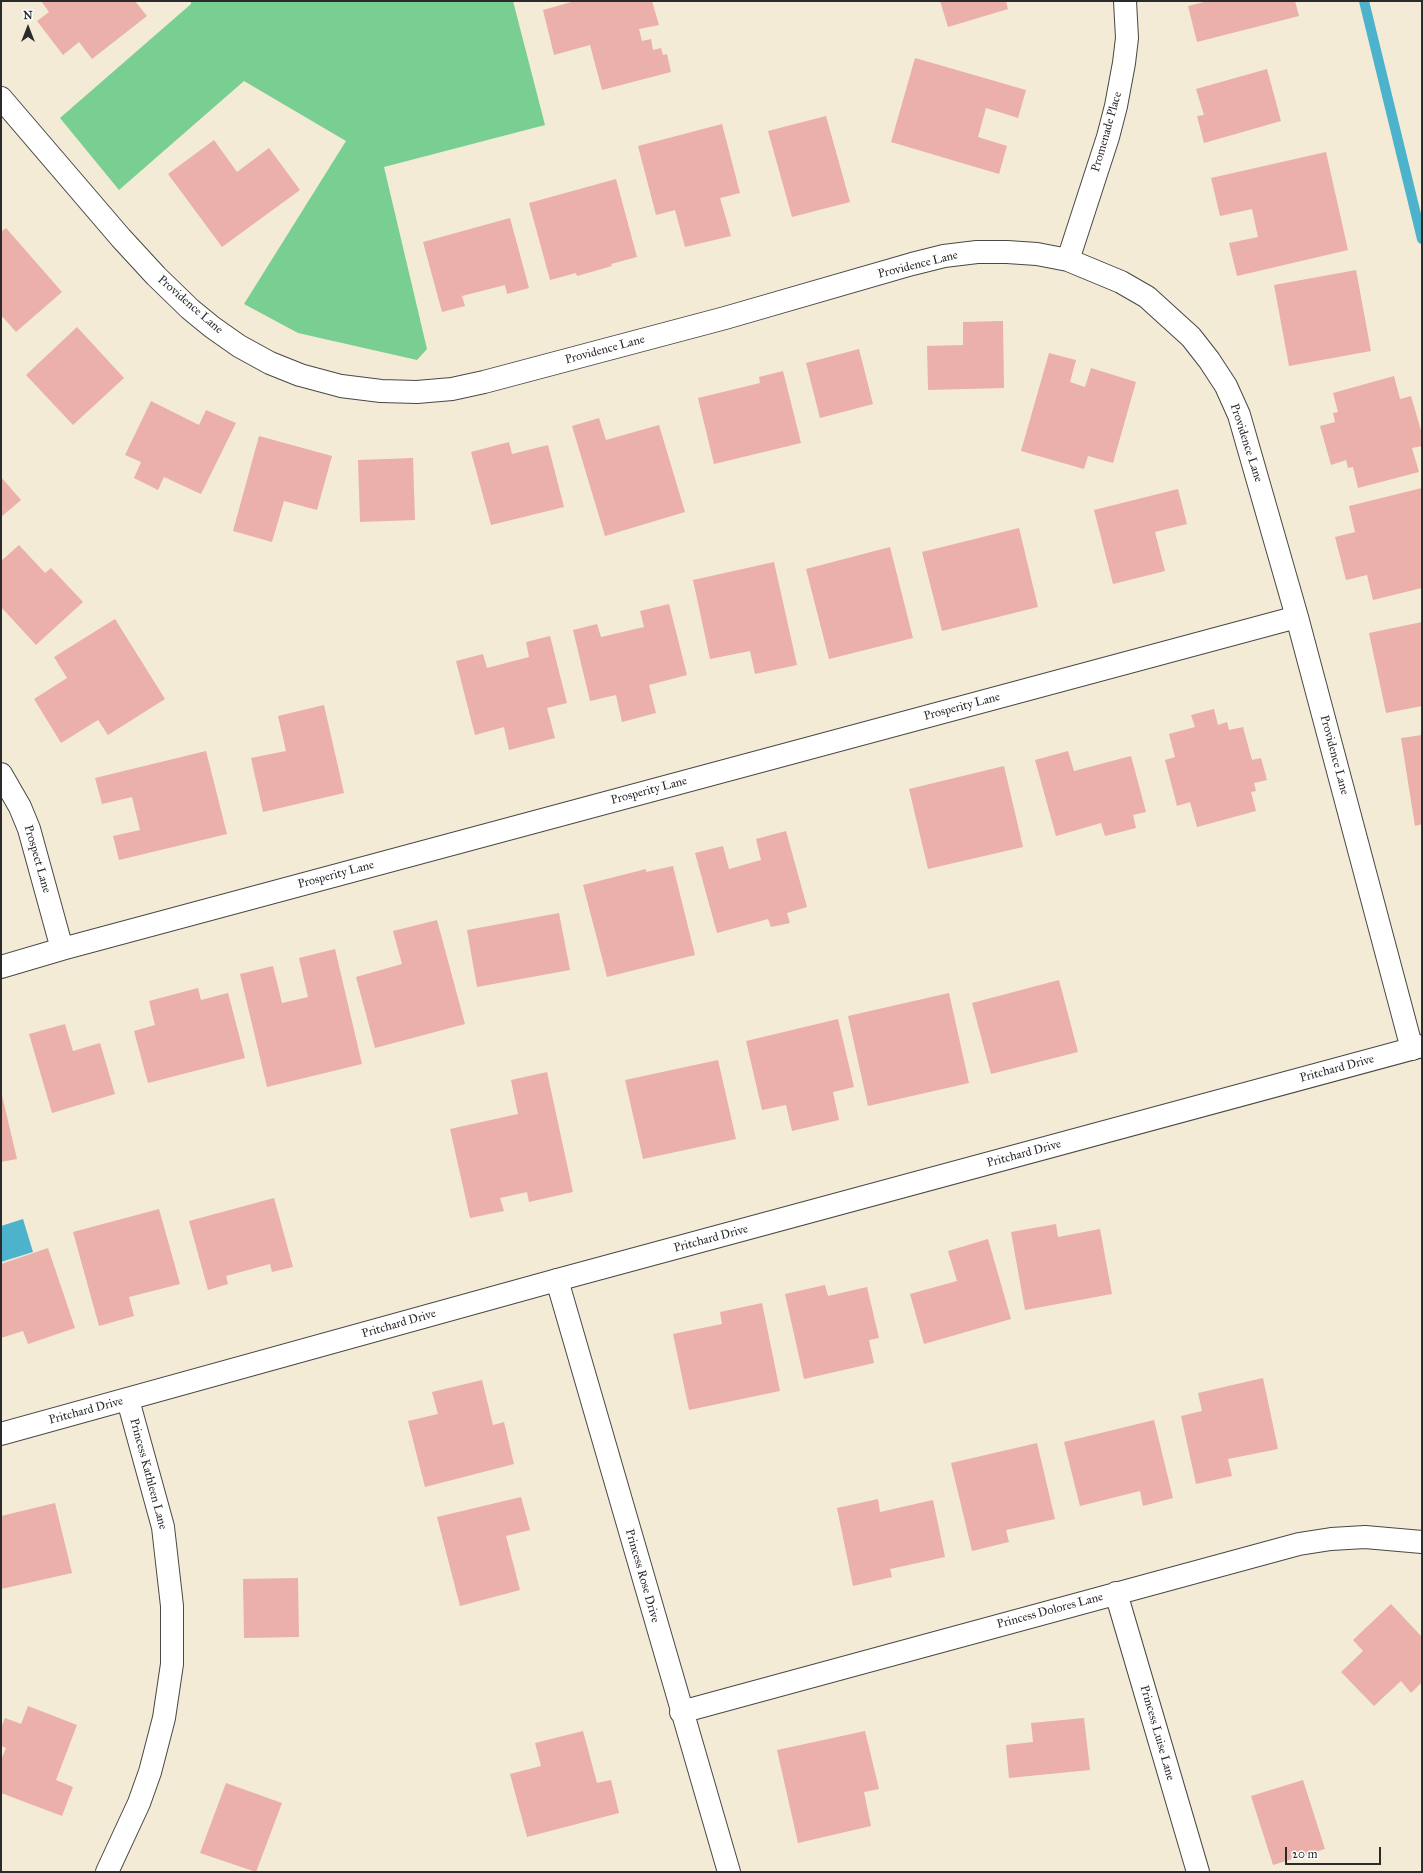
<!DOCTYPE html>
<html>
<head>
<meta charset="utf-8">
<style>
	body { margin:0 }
	#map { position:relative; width:1423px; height:1873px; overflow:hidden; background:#f3ebd6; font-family:"IM FELL Great Primer",serif }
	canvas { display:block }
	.frame { position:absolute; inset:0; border:2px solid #2b2b2b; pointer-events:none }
	.north { position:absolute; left:8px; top:8px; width:40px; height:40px; -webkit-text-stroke:3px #fff; paint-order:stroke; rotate:0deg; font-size:11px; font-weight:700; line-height:16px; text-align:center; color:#2b2b2b }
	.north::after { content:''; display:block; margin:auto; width:14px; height:18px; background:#2b2b2b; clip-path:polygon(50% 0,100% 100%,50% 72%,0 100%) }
	.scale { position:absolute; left:1285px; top:1847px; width:96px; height:18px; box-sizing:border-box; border:2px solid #2b2b2b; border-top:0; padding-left:5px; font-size:12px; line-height:14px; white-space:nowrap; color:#2b2b2b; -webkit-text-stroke:3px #fff; paint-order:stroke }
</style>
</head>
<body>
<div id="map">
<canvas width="1423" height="1873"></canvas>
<div class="frame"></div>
<div class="north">N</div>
<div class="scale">20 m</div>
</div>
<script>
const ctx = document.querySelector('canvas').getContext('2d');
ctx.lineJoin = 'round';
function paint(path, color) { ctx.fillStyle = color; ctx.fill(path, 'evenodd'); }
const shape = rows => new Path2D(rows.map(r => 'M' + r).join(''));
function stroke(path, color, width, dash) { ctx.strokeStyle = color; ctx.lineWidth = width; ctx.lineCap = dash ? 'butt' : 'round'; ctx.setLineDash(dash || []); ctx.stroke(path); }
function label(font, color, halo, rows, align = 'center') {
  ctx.font = font + ' "IM FELL Great Primer",serif'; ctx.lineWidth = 3; ctx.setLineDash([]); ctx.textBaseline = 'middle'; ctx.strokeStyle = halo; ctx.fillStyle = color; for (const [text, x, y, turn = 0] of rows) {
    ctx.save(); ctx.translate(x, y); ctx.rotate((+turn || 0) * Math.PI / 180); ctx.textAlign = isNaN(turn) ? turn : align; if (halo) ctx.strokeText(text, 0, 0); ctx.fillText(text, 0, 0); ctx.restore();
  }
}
const green = shape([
	[191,1,513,1,545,125,384,167,427,349,417,360,298,333,244,304,346,141,244,81,119,190,60,118,191,4]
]);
const water = shape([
	[23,1219,33,1252,1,1262,1,1226]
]);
const stream = shape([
	[1364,1,1422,239]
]);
const building = shape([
	[41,1,135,1,147,16,92,59,79,42,63,55,37,21,49,12],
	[575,1,652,1,659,25,639,29,642,41,651,39,653,50,661,48,663,55,667,54,671,72,602,90,590,45,554,55,543,10],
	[940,1,1006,1,1008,9,948,27],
	[1208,1,1295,1,1299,16,1197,42,1188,6],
	[915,58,1026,90,1018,118,986,108,978,137,1007,146,999,174,891,142],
	[1267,69,1281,121,1204,143,1197,116,1204,115,1196,89],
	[826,116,850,202,792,217,768,131],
	[722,124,740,193,720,198,731,236,685,247,675,210,656,215,638,146],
	[214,140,237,172,269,148,300,190,222,247,168,174],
	[1326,152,1348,250,1237,276,1229,243,1258,237,1252,209,1220,216,1211,178],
	[616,179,637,257,611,264,612,266,577,276,576,273,550,280,529,203],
	[510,218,529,288,507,294,505,285,462,296,465,306,442,312,423,242],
	[6,228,62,292,16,332,1,315,1,232],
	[1356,270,1371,351,1289,366,1274,285],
	[1003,321,1004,388,928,390,927,346,963,345,963,322],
	[77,327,124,378,73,425,26,375],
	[859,349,873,404,820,418,806,363],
	[1049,353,1076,360,1070,382,1085,387,1091,368,1136,382,1113,463,1088,456,1084,469,1021,451],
	[783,371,801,443,714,464,698,398,760,383,759,377],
	[1394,376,1400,399,1411,396,1422,434,1422,446,1412,448,1419,472,1358,488,1353,467,1348,468,1346,460,1331,465,1320,426,1335,422,1333,413,1338,412,1333,393],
	[151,401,199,425,206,410,236,423,201,494,164,477,158,490,134,478,141,462,125,455],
	[599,418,606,440,659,425,685,512,605,536,572,426],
	[259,436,332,456,317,510,284,501,272,542,233,531],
	[509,442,512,454,548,445,564,507,491,525,471,452],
	[413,458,415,520,360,522,358,460],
	[1,477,21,500,1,517],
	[1422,488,1422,588,1373,600,1367,575,1346,580,1335,537,1355,532,1349,506],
	[1178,489,1187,524,1155,532,1165,571,1113,584,1094,510],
	[1019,528,1038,607,942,631,922,552],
	[19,545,45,573,51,568,83,602,36,645,2,608,1,609,1,561],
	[890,547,913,638,829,659,806,569],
	[774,562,797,665,755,674,750,651,710,659,693,580],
	[669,604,687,675,649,685,656,713,622,722,616,695,590,701,573,630,597,624,601,637,644,627,640,611],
	[115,619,165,699,108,735,98,720,61,743,34,699,67,678,54,657],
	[1422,622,1422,706,1386,713,1369,633],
	[550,636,567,703,547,708,555,738,509,750,504,727,475,735,456,661,483,654,487,668,529,657,526,642],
	[324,705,344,793,263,812,251,758,286,751,278,716],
	[1214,709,1218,725,1227,722,1229,730,1243,727,1252,760,1261,758,1267,780,1254,783,1256,791,1251,792,1256,811,1197,827,1190,802,1177,806,1165,760,1175,757,1169,734,1195,727,1191,715],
	[1422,735,1422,824,1415,826,1401,738],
	[206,751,227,834,119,860,113,836,140,830,132,797,102,804,95,778],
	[1068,751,1074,771,1131,756,1146,812,1133,815,1136,828,1105,836,1101,823,1056,836,1035,760],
	[1004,766,1023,847,928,869,909,789],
	[786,831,807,907,787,913,790,923,771,927,768,919,717,933,695,853,723,846,729,869,761,860,756,839],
	[673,866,695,955,607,977,583,885,646,869,646,872],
	[559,913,570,970,477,987,467,930],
	[437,920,465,1024,375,1048,356,977,402,964,393,931],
	[335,949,362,1064,267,1087,240,974,273,966,282,1003,308,997,299,958],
	[1059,980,1078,1052,991,1074,972,1003],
	[198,988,201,1000,228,993,245,1058,148,1083,134,1031,155,1025,149,1001],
	[949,993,969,1083,868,1106,848,1016],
	[838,1019,854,1087,833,1092,839,1120,792,1131,786,1105,762,1110,746,1041],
	[65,1024,73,1051,100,1043,115,1094,52,1113,29,1034],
	[718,1060,736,1139,643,1159,625,1080],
	[547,1072,573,1192,529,1202,527,1192,500,1198,504,1211,470,1218,450,1129,518,1114,511,1080],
	[1,1091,17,1159,1,1162],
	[274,1198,293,1267,272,1272,270,1264,226,1276,228,1284,208,1290,189,1221],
	[159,1209,180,1284,129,1297,134,1316,99,1326,73,1232],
	[1056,1224,1058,1237,1100,1229,1112,1294,1025,1310,1011,1232],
	[988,1239,1011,1319,924,1344,910,1294,957,1281,948,1251],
	[48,1248,75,1328,28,1344,23,1331,1,1338,1,1264],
	[825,1285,828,1296,867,1287,879,1338,869,1340,874,1363,804,1379,785,1294],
	[762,1303,780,1391,689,1410,673,1334,722,1324,720,1312],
	[1263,1378,1278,1449,1228,1459,1232,1476,1196,1484,1181,1416,1202,1411,1198,1393],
	[482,1380,493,1425,504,1422,514,1464,425,1487,408,1421,438,1414,432,1392],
	[1154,1420,1173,1498,1143,1506,1140,1491,1080,1506,1064,1442],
	[1037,1443,1055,1519,1006,1530,1009,1542,972,1551,951,1463],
	[521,1497,530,1530,506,1536,520,1590,460,1606,437,1517],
	[878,1499,880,1512,933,1500,945,1557,890,1569,892,1577,853,1586,837,1508],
	[55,1503,72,1573,1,1589,1,1516],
	[298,1578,299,1637,244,1638,243,1579],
	[1391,1604,1422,1637,1422,1682,1411,1693,1401,1681,1374,1706,1341,1672,1363,1651,1353,1640],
	[28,1706,77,1725,56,1780,73,1787,62,1816,1,1793,1,1760,6,1748,1,1746,1,1728,5,1718,21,1724],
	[1084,1718,1090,1770,1009,1778,1006,1745,1033,1742,1031,1723],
	[583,1731,597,1783,611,1780,619,1813,527,1837,510,1774,541,1766,535,1743],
	[865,1731,879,1789,864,1792,871,1826,798,1843,777,1750],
	[1303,1780,1325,1849,1273,1865,1251,1796],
	[226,1783,282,1803,256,1872,200,1853]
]);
const minor = shape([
	[1,98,121,238,156,276,190,309,212,327,239,346,270,363,300,375,341,386,381,391,417,392,452,389,484,382,725,318,912,264,944,256,977,252,1007,252,1037,254,1068,260,1121,282,1147,297,1191,337,1209,360,1226,386,1239,415,1297,617,1412,1049],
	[1068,260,1108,137,1116,106,1124,63,1127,38,1125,1],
	[1,774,20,807,29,829,62,949],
	[1,967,62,949,1297,617],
	[557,1280,729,1872],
	[1116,1593,1198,1872],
	[681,1712,1299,1544,1331,1539,1365,1537,1422,1542],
	[107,1872,139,1803,150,1772,164,1718,172,1664,172,1606,163,1527,128,1400]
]);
const tertiary = shape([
	[1,1434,557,1280,1422,1046]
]);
const streetNames = [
	["Promenade Place",1107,132,-74],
	["Providence Lane",918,265,-14],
	["Providence Lane",190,305,41],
	["Providence Lane",605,350,-15],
	["Providence Lane",1246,443,72],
	["Prosperity Lane",962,707,-15],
	["Providence Lane",1334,755,75],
	["Prosperity Lane",649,791,-15],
	["Prospect Lane",37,859,74],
	["Prosperity Lane",336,875,-15],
	["Pritchard Drive",1337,1069,-15],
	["Pritchard Drive",1024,1154,-15],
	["Pritchard Drive",711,1239,-15],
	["Pritchard Drive",399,1324,-16],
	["Pritchard Drive",86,1411,-15],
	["Princess Kathleen Lane",148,1474,75],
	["Princess Rose Drive",642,1576,74],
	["Princess Dolores Lane",1050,1611,-15],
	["Princess Luise Lane",1157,1733,74]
];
paint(green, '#79ce91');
paint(water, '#4db3cc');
stroke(stream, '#4db3cc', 10);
paint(building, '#eab0a9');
stroke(minor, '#494845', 24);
stroke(tertiary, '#494845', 24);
stroke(minor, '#fff', 22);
stroke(tertiary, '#fff', 22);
label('12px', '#2b2b2b', '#fff', streetNames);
</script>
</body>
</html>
